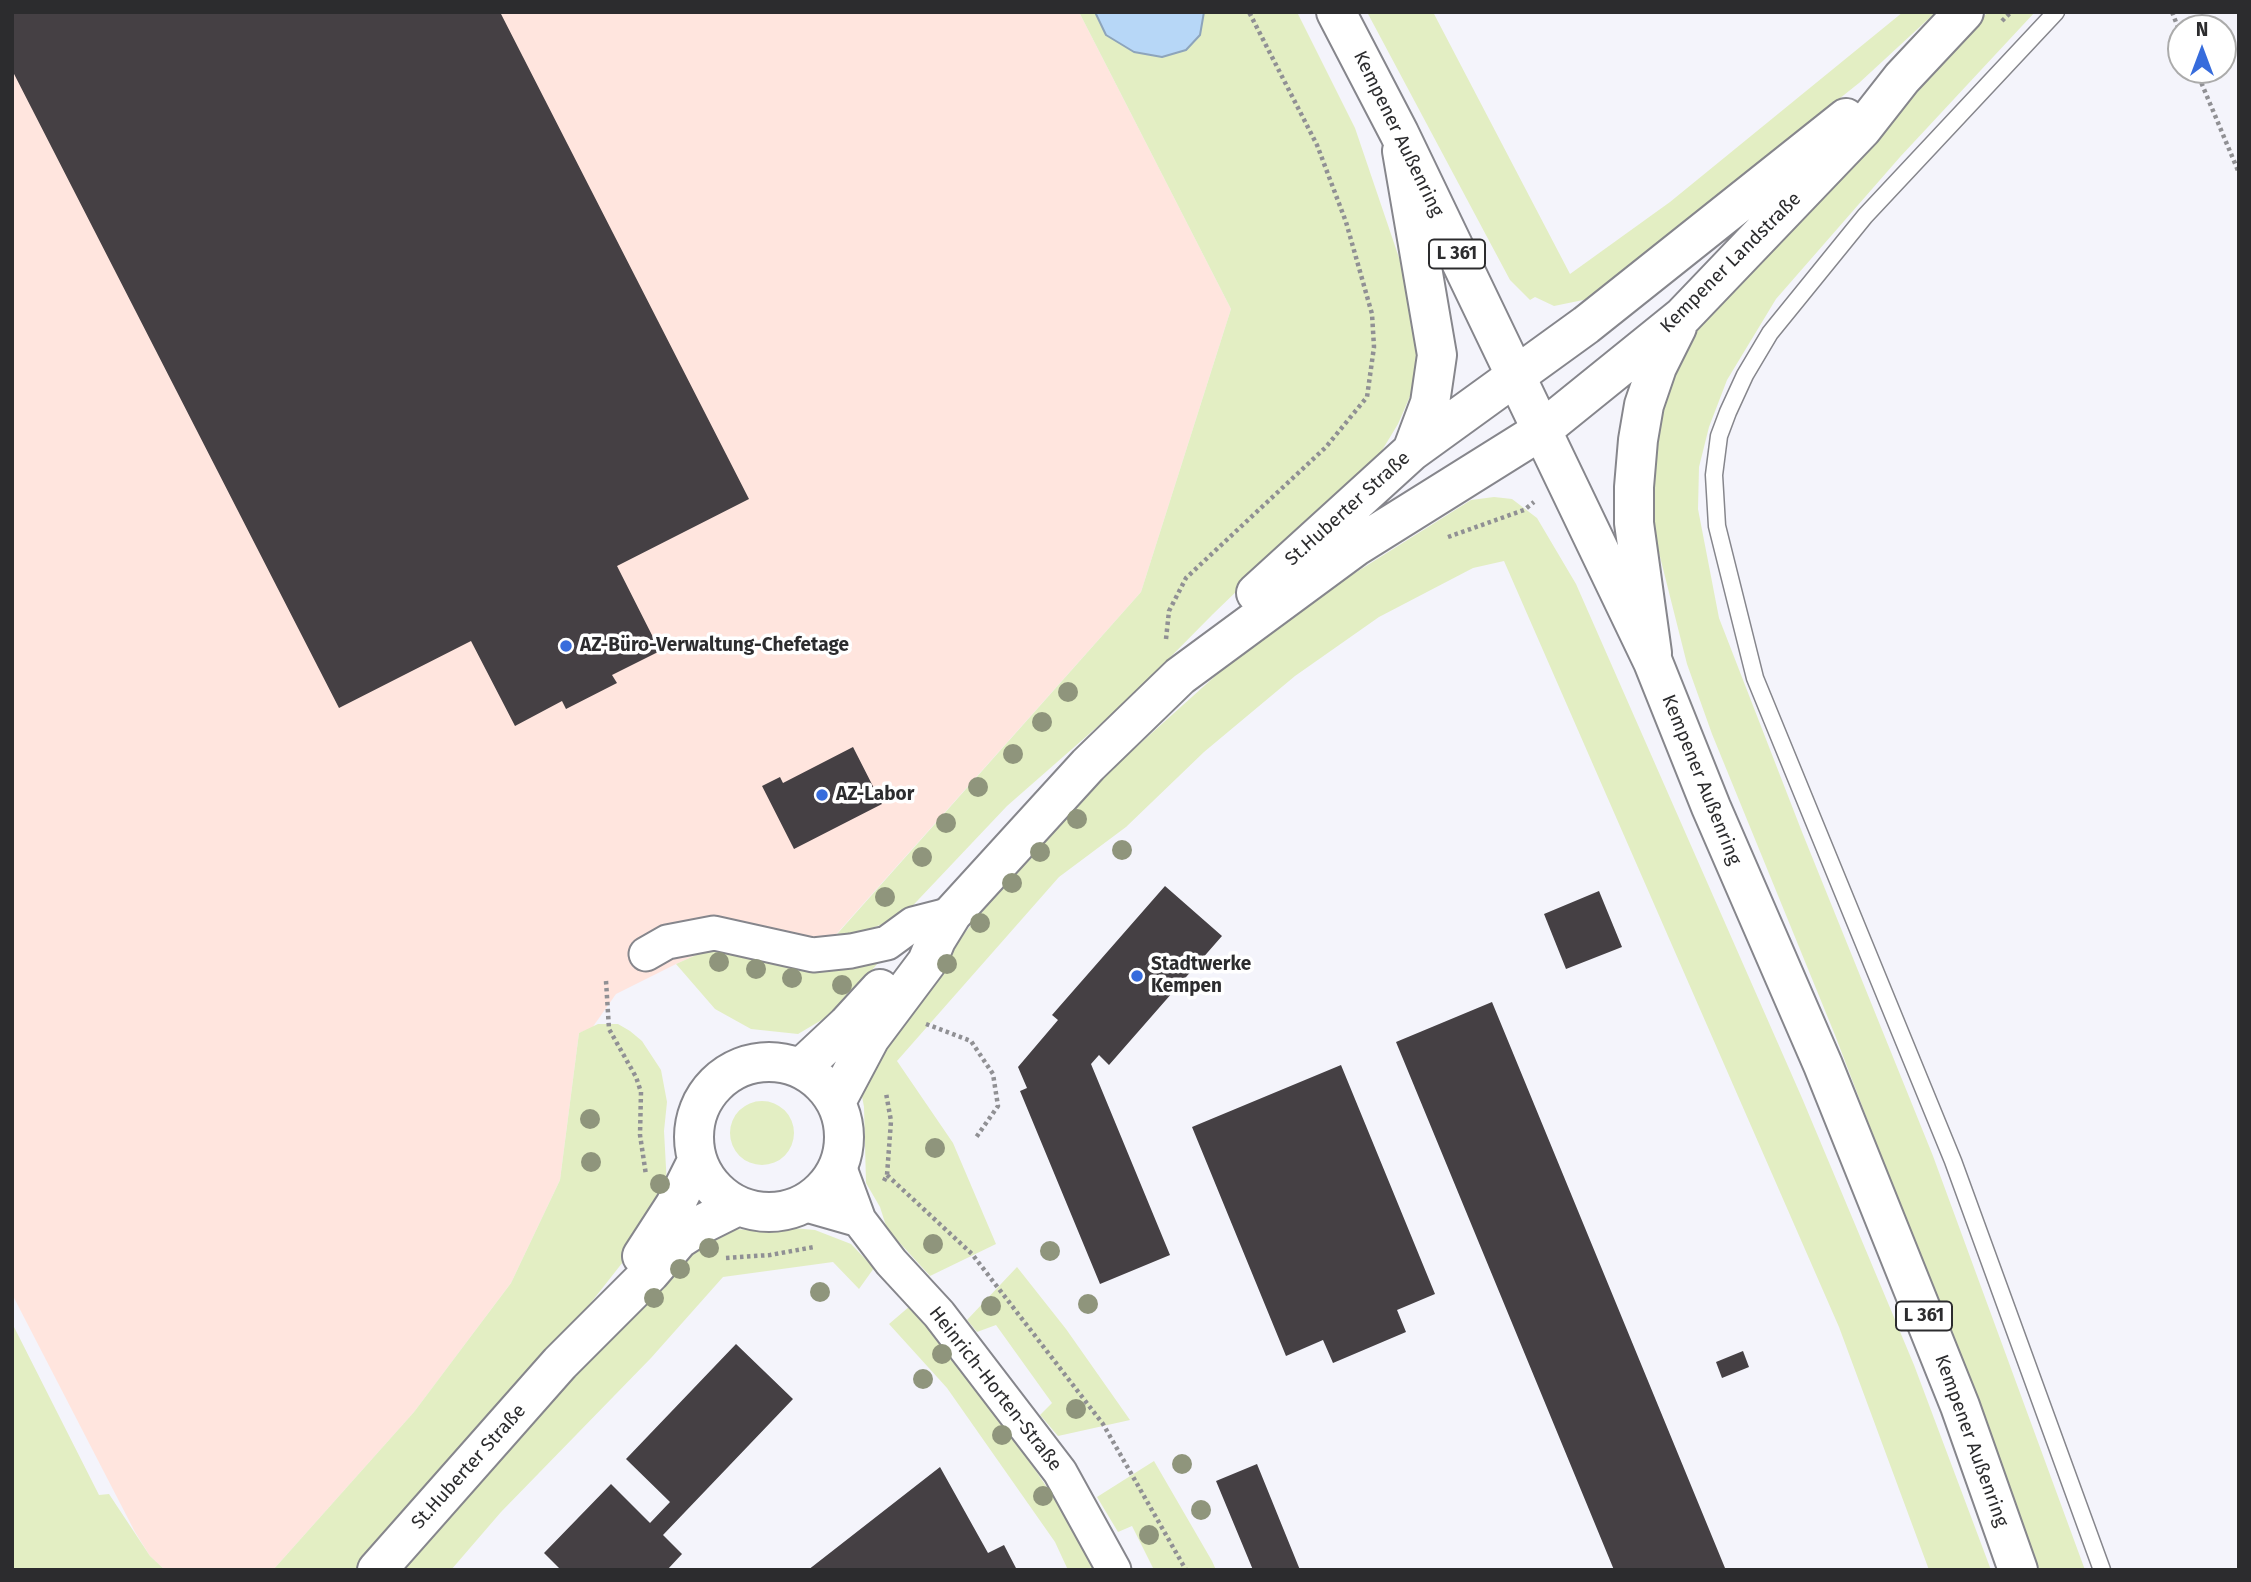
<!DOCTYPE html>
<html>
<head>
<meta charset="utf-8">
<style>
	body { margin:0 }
	#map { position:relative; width:2251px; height:1582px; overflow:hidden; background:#f4f4fb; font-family:"Fira Sans",sans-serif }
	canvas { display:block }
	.frame { position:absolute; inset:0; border:14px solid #2c2c2e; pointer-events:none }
	.north { position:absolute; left:2167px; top:14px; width:70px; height:70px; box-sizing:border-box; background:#fff; border:2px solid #ababab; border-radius:50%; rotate:0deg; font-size:19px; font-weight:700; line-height:28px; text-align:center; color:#2c2c2e }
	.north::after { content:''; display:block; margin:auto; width:24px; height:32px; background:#376cdc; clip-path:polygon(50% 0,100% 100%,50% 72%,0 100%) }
</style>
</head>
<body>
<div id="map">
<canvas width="2251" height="1582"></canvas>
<div class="frame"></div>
<div class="north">N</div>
</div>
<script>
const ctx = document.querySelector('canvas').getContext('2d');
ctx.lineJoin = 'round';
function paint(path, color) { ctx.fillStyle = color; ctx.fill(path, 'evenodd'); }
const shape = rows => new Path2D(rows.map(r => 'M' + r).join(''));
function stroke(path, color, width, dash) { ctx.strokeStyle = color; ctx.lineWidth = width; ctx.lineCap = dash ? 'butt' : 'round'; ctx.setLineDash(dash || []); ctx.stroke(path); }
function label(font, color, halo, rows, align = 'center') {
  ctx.font = font + ' "Fira Sans",sans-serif'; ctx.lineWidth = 7; ctx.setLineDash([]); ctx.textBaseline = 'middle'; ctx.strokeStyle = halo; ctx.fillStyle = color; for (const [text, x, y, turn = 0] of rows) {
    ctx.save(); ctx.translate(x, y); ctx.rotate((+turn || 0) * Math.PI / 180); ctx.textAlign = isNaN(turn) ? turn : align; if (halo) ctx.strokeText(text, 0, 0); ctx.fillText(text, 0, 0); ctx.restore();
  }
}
const commercial = shape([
	[12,12,1079,12,1231,309,1141,592,807,967,705,951,676,964,616,994,592,1028,579,1033,560,1180,511,1283,414,1412,273,1570,165,1570,150,1556,135,1532,12,1294]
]);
const green = shape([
	[1079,12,1095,12,1106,35,1186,50,1200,36,1204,12,1297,12,1355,128,1413,299,1422,346,1411,394,1398,424,1381,452,1213,614,1129,699,1007,806,901,918,830,942,1141,592,1231,309],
	[1367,12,1433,12,1570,274,1670,202,1903,12,1936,12,1859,83,1588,299,1554,306,1535,297,1530,300,1510,280],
	[1988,12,2035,12,1900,157,1776,299,1727,380,1709,427,1699,467,1698,509,1719,618,1802,832,1933,1156,2085,1570,2039,1570,1835,1035,1712,734,1687,664,1652,525,1648,461,1665,382,1696,326],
	[1494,497,1512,499,1537,518,1576,584,1802,1098,1914,1365,1991,1570,1929,1570,1839,1327,1504,561,1473,568,1379,617,1295,676,1204,752,1126,827,1059,877,897,1061,953,1143,996,1244,930,1276,887,1229,880,1207,866,1183,864,1107,861,1091,882,1034,1026,858,1104,776,1223,669,1339,583,1471,500],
	[705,951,721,951,807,967,854,968,881,959,842,1008,798,1034,751,1029,715,1009,676,964],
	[598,1024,618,1024,630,1031,642,1041,661,1070,667,1102,664,1131,667,1186,641,1239,582,1314,355,1570,273,1570,414,1412,511,1283,560,1180,579,1033],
	'730 1133a32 32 0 1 1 64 0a32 32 0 1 1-64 0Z',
	[793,1228,815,1230,851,1244,874,1268,859,1289,833,1262,723,1277,651,1358,501,1512,451,1570,400,1570,685,1249,731,1229,775,1231],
	[1017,1267,1066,1329,1130,1420,1058,1436,1040,1415,1052,1403,996,1325,977,1332,967,1320],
	[910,1306,981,1392,1022,1450,1062,1510,1095,1570,1068,1570,1055,1542,947,1388,889,1324],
	[12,1323,99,1495,109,1494,150,1556,165,1570,12,1570],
	[1154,1461,1212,1561,1216,1570,1154,1570,1132,1526,1118,1532,1097,1497]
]);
const water = shape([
	[1095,12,1204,12,1200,35,1186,50,1162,57,1134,52,1106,35,1095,12]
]);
const building = shape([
	[12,12,500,12,749,499,617,566,660,651,612,675,617,683,566,709,562,701,515,726,471,641,339,708,12,70],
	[853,747,882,804,794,849,762,786,780,777,783,783],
	[1165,886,1222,936,1109,1065,1099,1055,1091,1064,1170,1255,1100,1284,1020,1091,1027,1088,1018,1067,1058,1020,1052,1015],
	[1599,891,1622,947,1566,969,1544,914],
	[1492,1002,1725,1568,1721,1570,1614,1570,1396,1042],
	[1341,1065,1435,1294,1397,1310,1406,1332,1333,1363,1323,1340,1286,1356,1192,1127],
	[736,1344,793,1399,663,1535,682,1554,667,1570,561,1570,544,1553,611,1484,650,1523,670,1502,626,1459],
	[1743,1351,1749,1367,1722,1378,1716,1362],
	[1257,1464,1300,1570,1253,1570,1216,1481],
	[940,1467,988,1553,1004,1545,1017,1570,808,1570]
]);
const path = shape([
	[2172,12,2181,35],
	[2002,21,2011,12],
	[2196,70,2239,173],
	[1448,537,1524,510,1534,502],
	[1166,639,1169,611,1186,578,1326,447,1367,397,1374,347,1372,314,1346,222,1317,145,1249,12],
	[606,981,609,1029,636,1077,641,1092,640,1135,646,1175],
	[926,1024,971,1041,993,1074,998,1106,975,1139],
	[887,1175,972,1254,1103,1424,1186,1570],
	[884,1181,887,1175,891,1121,886,1093],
	[726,1258,770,1255,814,1247]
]);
const lane = shape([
	[2056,12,1865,216,1770,333,1745,375,1728,412,1719,436,1714,475,1717,526,1755,678,1953,1161,2102,1570]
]);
const street = shape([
	[646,954,667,942,714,933,813,955,851,951,887,943,913,924,952,914],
	[839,1166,859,1220,891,1262,939,1314,1060,1472,1114,1570],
	[803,1204,859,1220]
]);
const secondary = shape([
	[1402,151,1437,355,1430,403,1412,451],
	[1256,593,1412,451,1586,325,1846,118],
	[1652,653,1634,523,1634,487,1638,440,1644,405,1657,367,1677,327],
	'694 1137a75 75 0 1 1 150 0a75 75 0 1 1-150 0Z',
	[801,1068,847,1025,880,989],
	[836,1102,870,1038,927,962,936,940,952,914,1088,765,1180,676,1355,547,1542,430,1683,316,1862,129,1902,78,1964,12],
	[642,1256,675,1205,697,1161],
	[377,1570,560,1363,650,1273,679,1239,704,1223,738,1206]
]);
const primary = shape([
	[1336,12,1399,133,1653,662,1711,807,1823,1065,1960,1406,2018,1570]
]);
const trees = [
	[1068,692],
	[1042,722],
	[1013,754],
	[978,787],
	[1077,819],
	[946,823],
	[1122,850],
	[1040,852],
	[922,857],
	[1012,883],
	[885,897],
	[980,923],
	[719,962],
	[947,964],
	[756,969],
	[792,978],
	[842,985],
	[590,1119],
	[935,1148],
	[591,1162],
	[660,1184],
	[933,1244],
	[709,1248],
	[1050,1251],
	[680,1269],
	[820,1292],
	[654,1298],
	[1088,1304],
	[991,1306],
	[942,1354],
	[923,1379],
	[1076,1409],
	[1002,1435],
	[1182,1464],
	[1043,1496],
	[1201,1510],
	[1149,1535]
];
const markers = [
	[566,646,7,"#376cdc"],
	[822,795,7,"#376cdc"],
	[1137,976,7,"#376cdc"]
];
const shields = [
	[1457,254,56],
	[1924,1316,56]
];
const shieldNames = [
	["L 361",1457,254],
	["L 361",1924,1316]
];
const streetNames = [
	["Kempener Außenring",1398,134,64],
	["Kempener Landstraße",1731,263,-45],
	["St.Huberter Straße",1348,509,-42],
	["Kempener Außenring",1701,780,68],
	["Heinrich-Horten-Straße",995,1389,52],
	["Kempener Außenring",1971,1441,70],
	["St.Huberter Straße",469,1467,-48]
];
const poiNames = [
	["AZ-Büro-Verwaltung-Chefetage",580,646],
	["AZ-Labor",836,795],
	["Stadtwerke",1151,965],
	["Kempen",1151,987]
];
paint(commercial, '#ffe5de');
paint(green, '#e3eec3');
paint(water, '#b7d7f7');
stroke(water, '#8da4bb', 2);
paint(building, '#454044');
stroke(lane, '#86868c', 19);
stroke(street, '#86868c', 37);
stroke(secondary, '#86868c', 42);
stroke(primary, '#86868c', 42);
stroke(path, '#909094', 4.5, [3.5, 3.5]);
stroke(lane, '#fff', 16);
stroke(street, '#fff', 33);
stroke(secondary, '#fff', 38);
stroke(primary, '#fff', 38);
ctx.fillStyle = '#8f957c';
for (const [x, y] of trees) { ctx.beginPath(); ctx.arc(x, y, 10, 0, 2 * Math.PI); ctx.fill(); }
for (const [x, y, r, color] of markers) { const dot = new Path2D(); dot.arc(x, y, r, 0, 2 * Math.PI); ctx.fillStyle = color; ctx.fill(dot); stroke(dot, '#fff', 2.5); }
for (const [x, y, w] of shields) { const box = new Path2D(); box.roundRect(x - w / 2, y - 14.5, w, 29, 5); ctx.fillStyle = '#fff'; ctx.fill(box); stroke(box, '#2c2c2e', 2); }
label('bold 18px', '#2c2c2e', null, shieldNames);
label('19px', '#2c2c2e', '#fff', streetNames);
label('bold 19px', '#2c2c2e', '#fff', poiNames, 'left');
</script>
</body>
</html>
